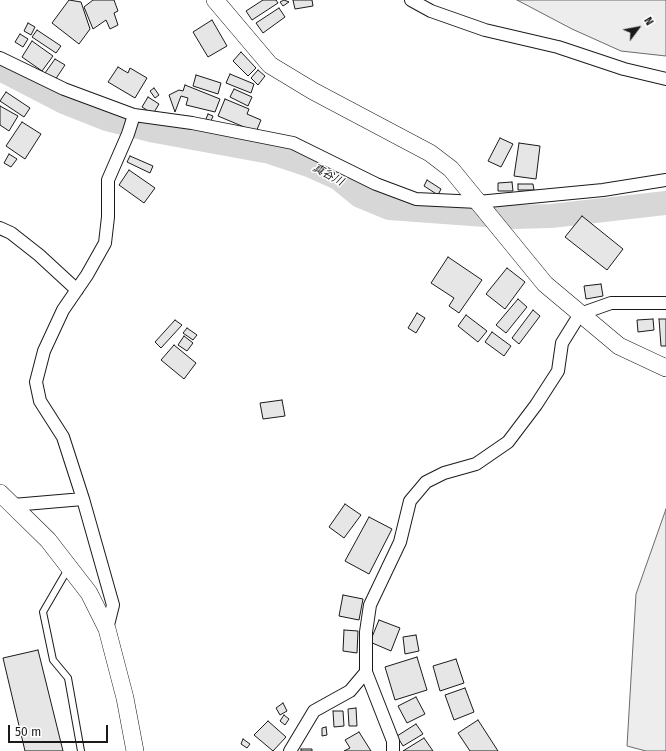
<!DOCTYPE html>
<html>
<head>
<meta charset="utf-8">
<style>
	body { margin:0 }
	#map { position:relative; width:666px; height:751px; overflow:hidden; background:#fff; font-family:"Fira Sans",sans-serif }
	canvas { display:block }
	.north { position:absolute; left:618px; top:8px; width:40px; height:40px; -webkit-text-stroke:3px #fff; paint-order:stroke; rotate:58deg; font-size:11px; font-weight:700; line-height:16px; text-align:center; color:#1a1a1a }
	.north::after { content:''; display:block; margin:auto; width:14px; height:18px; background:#1a1a1a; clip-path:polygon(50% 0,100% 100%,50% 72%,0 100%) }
	.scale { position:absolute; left:8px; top:725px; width:100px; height:18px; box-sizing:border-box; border:2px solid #1a1a1a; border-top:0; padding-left:5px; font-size:12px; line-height:14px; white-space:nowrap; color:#1a1a1a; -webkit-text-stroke:3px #fff; paint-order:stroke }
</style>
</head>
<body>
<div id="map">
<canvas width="666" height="751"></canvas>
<div class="north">N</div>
<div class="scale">50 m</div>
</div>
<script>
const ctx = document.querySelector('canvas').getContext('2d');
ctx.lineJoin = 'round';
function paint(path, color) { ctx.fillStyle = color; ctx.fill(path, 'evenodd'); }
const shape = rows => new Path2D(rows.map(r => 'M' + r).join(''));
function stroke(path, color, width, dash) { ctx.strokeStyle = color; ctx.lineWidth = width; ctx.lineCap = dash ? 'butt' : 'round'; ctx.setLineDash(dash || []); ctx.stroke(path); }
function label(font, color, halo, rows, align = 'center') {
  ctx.font = font + ' "Fira Sans","Noto Sans JP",sans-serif'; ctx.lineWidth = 3; ctx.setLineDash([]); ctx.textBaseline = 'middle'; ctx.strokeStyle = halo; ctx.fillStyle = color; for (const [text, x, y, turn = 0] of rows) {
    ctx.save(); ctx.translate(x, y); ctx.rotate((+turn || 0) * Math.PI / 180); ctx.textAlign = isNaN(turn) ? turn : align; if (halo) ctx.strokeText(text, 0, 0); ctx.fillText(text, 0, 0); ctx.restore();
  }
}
const green = shape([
	[517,0,666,0,666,56,621,51,572,29,517,0],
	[666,509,666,751,646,751,627,746,636,594,666,509]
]);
const river = shape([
	[0,69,64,102,107,119,155,131,270,152,309,165,338,178,360,196,389,208,513,217,551,216,666,203]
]);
const building = shape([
	[69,0,81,2,90,29,79,44,52,23,69,0],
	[93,0,114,0,118,11,114,13,118,25,110,29,106,20,93,29,84,7,93,0],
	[263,0,276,0,278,3,252,20,246,11,263,0],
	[284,0,289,2,283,6,280,2,284,0],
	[293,0,312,0,313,6,295,9,293,0],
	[279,8,285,17,263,33,256,23,279,8],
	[212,20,227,46,208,57,193,32,212,20],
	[28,23,35,27,31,35,24,31,28,23],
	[37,30,61,46,56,53,32,37,37,30],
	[20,34,28,39,23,47,15,42,20,34],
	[32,41,53,56,42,71,22,57,32,41],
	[241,52,256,68,248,76,233,61,241,52],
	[55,59,65,65,55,80,45,73,55,59],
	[118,67,128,73,130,68,147,78,135,98,108,82,118,67],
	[258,70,265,76,258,85,251,78,258,70],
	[230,74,254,84,251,93,226,83,230,74],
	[196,75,221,83,218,94,193,86,196,75],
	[185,85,220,99,215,112,186,105,188,98,181,96,175,112,169,95,179,90,183,91,185,85],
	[154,88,159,95,155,98,150,91,154,88],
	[234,89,252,97,248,106,230,97,234,89],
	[6,92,30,108,24,117,0,101,6,92],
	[148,97,159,104,153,114,142,107,148,97],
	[225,99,249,109,247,114,261,120,256,132,218,116,225,99],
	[0,106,18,116,9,131,0,125,0,106],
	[208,114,213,116,211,121,206,119,208,114],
	[22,122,41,134,25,159,6,146,22,122],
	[500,138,513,144,501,167,488,161,500,138],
	[519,143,540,146,536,179,514,176,519,143],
	[9,154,17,159,11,167,4,163,9,154],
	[130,156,153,166,150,173,127,162,130,156],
	[129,170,155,188,144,203,119,185,129,170],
	[427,180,441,189,438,195,424,186,427,180],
	[512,182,513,191,498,191,498,183,512,182],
	[518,184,533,184,534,190,518,190,518,184],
	[582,216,623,249,607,270,565,237,582,216],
	[448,257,482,280,459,313,449,306,454,298,431,283,448,257],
	[507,268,525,282,505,309,486,294,507,268],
	[601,284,603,296,586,299,584,286,601,284],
	[518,299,527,307,506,333,496,325,518,299],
	[533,310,540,316,519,344,512,338,533,310],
	[417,313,425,318,416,333,408,328,417,313],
	[466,315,487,331,478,342,458,326,466,315],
	[653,319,654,330,638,332,637,320,653,319],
	[659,319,666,319,666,346,661,346,659,319],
	[175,320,182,325,161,348,155,342,175,320],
	[187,328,197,335,193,340,183,333,187,328],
	[492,332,511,346,504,356,485,342,492,332],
	[184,336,193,343,187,351,178,345,184,336],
	[174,345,196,363,184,379,161,360,174,345],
	[282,400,285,416,263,419,260,403,282,400],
	[345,504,361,515,344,538,329,527,345,504],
	[369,517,392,529,369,574,345,561,369,517],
	[343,595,363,599,359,620,339,616,343,595],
	[379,620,400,628,391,651,370,642,379,620],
	[344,630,358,631,357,653,343,651,344,630],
	[416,635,419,651,405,654,403,637,416,635],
	[38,650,63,751,25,751,3,658,38,650],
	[417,657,427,690,395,700,385,667,417,657],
	[456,659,464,683,440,691,433,666,456,659],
	[465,688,474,712,454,720,445,695,465,688],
	[416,697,425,714,407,723,398,706,416,697],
	[283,703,287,711,280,715,276,708,283,703],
	[356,708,357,726,349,726,348,709,356,708],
	[333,711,343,711,344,726,334,727,333,711],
	[284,715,289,719,285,725,280,721,284,715],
	[478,720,498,751,470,751,458,733,478,720],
	[268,721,286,737,273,751,254,735,268,721],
	[416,724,423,734,403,746,397,736,416,724],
	[326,727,327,735,322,736,322,728,326,727],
	[359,732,371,751,344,751,350,748,345,740,359,732],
	[424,738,433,751,403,751,424,738],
	[243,739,250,744,247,748,241,744,243,739],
	[301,749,312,749,312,751,301,751,301,749]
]);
const lane = shape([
	[68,569,43,612,53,660,68,678,81,751]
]);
const street = shape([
	[411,0,431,11,485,30,558,47,624,69,666,79],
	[0,58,64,89,134,115,192,123,293,143,376,184,416,199,478,202,603,190,666,180],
	[0,228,11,233,39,255,77,290],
	[13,505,83,499],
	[107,629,113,605,83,499,63,437,40,401,36,382,44,351,63,310,87,275,105,243,108,217,108,180,128,134,134,115],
	[290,751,314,711,350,691,366,672],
	[393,751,393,741,366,672,366,632,370,605,400,542,410,501,426,482,444,473,476,464,508,442,536,405,558,371,562,343,580,314,611,303,666,303]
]);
const secondary = shape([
	[215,0,270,65,313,91,430,153,451,169,545,284,619,346,666,368],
	[0,493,48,540,89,593,107,629,125,698,135,751]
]);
const waterNames = [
	["真谷川",328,175,29]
];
paint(green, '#ededed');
stroke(green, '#6a6a6a', 1);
stroke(river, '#d7d7d7', 24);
paint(building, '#e6e6e6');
stroke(building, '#1a1a1a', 1);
stroke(lane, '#1a1a1a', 8);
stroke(street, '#1a1a1a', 14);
stroke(secondary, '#1a1a1a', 18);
stroke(lane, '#fff', 6);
stroke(street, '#fff', 12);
stroke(secondary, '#fff', 17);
label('italic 11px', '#1a1a1a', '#fff', waterNames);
</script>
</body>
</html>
